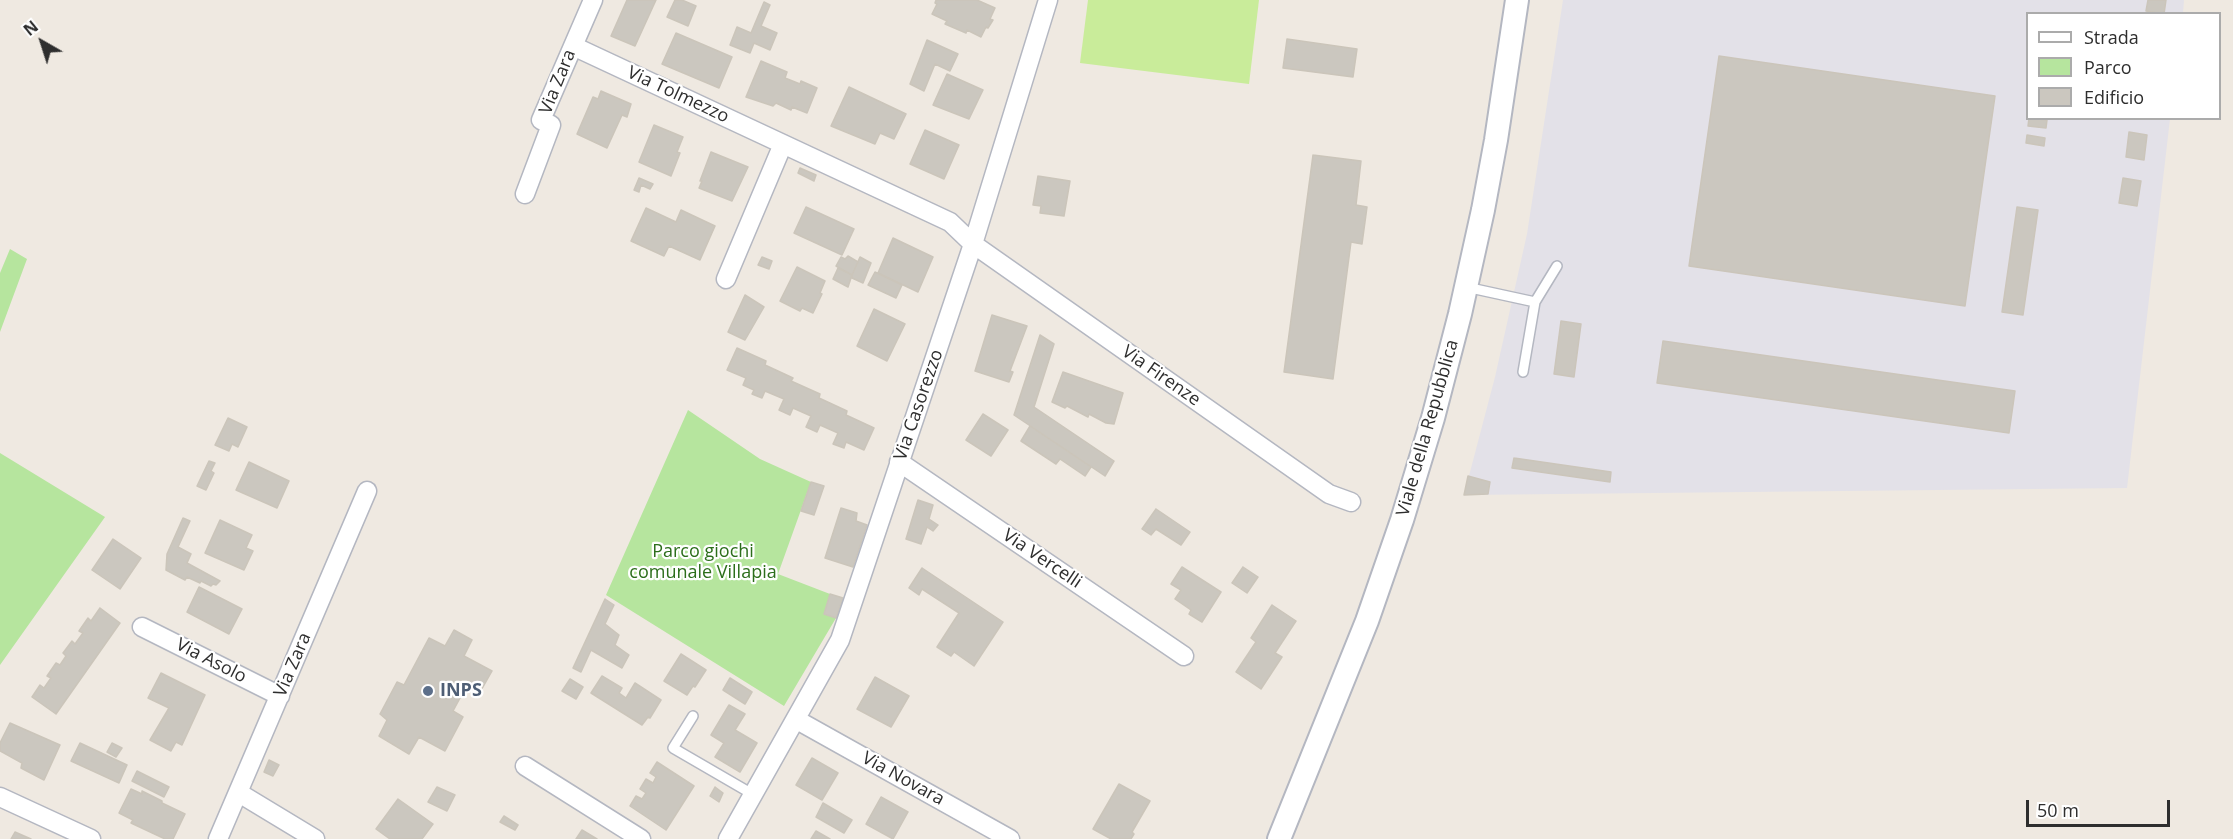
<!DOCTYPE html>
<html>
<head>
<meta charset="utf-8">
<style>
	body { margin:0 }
	#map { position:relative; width:2233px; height:839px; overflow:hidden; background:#efe9e1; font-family:"Open Sans",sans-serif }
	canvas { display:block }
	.legend { position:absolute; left:2026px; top:12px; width:195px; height:108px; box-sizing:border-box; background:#fff; border:2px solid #ababab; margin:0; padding:8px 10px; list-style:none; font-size:18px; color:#2e2e2e }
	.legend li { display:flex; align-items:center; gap:12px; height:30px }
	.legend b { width:30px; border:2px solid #ababab }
	.north { position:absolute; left:12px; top:12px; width:60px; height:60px; -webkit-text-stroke:4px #fff; paint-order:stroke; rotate:321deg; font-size:16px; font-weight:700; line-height:24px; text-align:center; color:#2e2e2e }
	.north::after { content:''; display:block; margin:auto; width:21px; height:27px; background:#2e2e2e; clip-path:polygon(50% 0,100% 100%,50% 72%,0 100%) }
	.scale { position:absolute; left:2026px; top:800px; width:144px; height:27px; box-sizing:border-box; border:3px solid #2e2e2e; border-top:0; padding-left:8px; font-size:18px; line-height:21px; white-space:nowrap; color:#2e2e2e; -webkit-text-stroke:4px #fff; paint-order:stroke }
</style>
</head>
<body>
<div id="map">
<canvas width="2233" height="839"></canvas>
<ul class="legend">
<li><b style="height:8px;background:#fff"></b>Strada</li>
<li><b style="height:16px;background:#b6e59e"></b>Parco</li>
<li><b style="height:16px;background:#cbc7bf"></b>Edificio</li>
</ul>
<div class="north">N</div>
<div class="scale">50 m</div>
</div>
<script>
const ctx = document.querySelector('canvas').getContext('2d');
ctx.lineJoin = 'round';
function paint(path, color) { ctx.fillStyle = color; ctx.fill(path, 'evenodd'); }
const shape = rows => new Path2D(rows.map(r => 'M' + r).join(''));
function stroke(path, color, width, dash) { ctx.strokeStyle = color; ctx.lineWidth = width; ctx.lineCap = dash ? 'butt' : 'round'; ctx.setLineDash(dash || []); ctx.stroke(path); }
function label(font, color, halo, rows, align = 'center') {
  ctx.font = font + ' "Open Sans",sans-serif'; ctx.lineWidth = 4.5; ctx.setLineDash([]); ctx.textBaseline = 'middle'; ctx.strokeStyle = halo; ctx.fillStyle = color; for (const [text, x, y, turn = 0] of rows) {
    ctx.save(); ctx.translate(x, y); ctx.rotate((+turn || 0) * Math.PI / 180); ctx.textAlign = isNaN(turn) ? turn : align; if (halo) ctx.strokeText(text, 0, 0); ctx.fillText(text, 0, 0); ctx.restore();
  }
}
const industrial = shape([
	[1563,0,2184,0,2183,13,2028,14,2028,118,2170,119,2127,488,1464,495,1495,377,1527,234]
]);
const green = shape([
	[10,249,27,259,0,332,0,273],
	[688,410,760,459,811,482,778,574,830,594,825,614,836,618,784,706,606,595],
	[0,453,105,517,0,665]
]);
const pitch = shape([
	[1088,0,1259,0,1249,84,1080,63]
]);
const building = shape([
	[627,0,656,0,635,46,611,36,627,0],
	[675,0,682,0,696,6,688,26,667,17,675,0],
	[936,0,977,0,995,8,990,19,993,20,988,28,986,27,981,37,967,30,966,33,945,24,947,21,932,14,937,4,935,3,936,0],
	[2148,0,2166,0,2164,14,2146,11,2148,0],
	[764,2,770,5,761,26,777,33,770,50,754,43,750,53,730,45,737,27,751,33,764,2],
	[676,33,732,57,719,88,662,64,676,33],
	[1287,39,1357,49,1353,77,1283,68,1287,39],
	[927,40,958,54,950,71,935,64,924,91,910,84,927,40],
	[1719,56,1995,96,1965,306,1689,266,1719,56],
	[761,61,787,72,785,78,800,84,801,81,817,88,807,113,792,107,791,110,776,103,773,106,746,97,761,61],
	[947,74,983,90,969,119,933,105,947,74],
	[849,87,906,114,894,139,880,133,875,144,831,126,849,87],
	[601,91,631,104,627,117,622,115,607,148,577,134,593,97,598,99,601,91],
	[2029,118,2047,120,2046,128,2028,126,2029,118],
	[654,125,683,137,677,152,680,153,671,176,639,162,654,125],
	[925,130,959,145,944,179,910,164,925,130],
	[2129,132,2147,135,2144,160,2126,157,2129,132],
	[2027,135,2045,138,2044,146,2026,143,2027,135],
	[711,152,748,167,732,201,699,188,702,181,700,181,711,152],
	[1313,155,1361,161,1356,205,1367,207,1362,244,1351,242,1333,379,1284,372,1313,155],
	[800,168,816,175,814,181,798,173,800,168],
	[1038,176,1070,181,1064,216,1040,213,1041,206,1033,205,1038,176],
	[639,178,653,184,650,189,641,185,639,192,634,190,639,178],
	[2123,178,2141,181,2137,206,2119,203,2123,178],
	[806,207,854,229,842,255,794,233,806,207],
	[2017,207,2038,210,2023,315,2002,312,2017,207],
	[646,208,676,222,681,210,715,226,700,260,669,246,664,256,631,241,646,208],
	[893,238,933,257,918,292,878,273,893,238],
	[848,256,858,262,852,275,836,266,841,257,845,259,848,256],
	[762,257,772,261,769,269,758,265,762,257],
	[860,257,871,263,863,283,852,278,852,275,860,257],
	[797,267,825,281,820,293,822,294,813,313,802,308,800,311,780,301,797,267],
	[838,268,852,275,848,287,833,279,838,268],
	[875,272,902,285,896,298,868,285,875,272],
	[745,295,764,307,745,340,728,332,745,295],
	[874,309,905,324,887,361,857,346,874,309],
	[992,315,1027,326,1010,371,1013,372,1009,382,975,371,992,315],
	[1561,321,1581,324,1574,377,1554,374,1561,321],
	[1040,335,1054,344,1034,407,1114,461,1105,476,1014,415,1040,335],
	[1663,341,2015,391,2009,433,1657,383,1663,341],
	[737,348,766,361,765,365,793,378,791,381,820,394,819,398,847,411,846,415,874,428,864,450,846,442,844,448,833,444,838,433,820,425,817,432,806,427,811,416,793,408,790,415,779,410,784,399,765,391,762,398,752,394,754,390,743,385,746,378,727,370,737,348],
	[1063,372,1123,393,1114,424,1106,423,1089,414,1088,417,1067,406,1065,408,1052,402,1063,372],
	[983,414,1008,430,991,456,966,440,983,414],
	[228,418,247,427,238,447,232,444,229,451,215,445,228,418],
	[1030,426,1091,467,1085,476,1060,459,1056,464,1021,441,1030,426],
	[1514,458,1611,472,1610,482,1512,468,1514,458],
	[209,461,215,463,211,471,214,473,206,490,197,486,209,461],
	[249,462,289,481,277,508,236,490,249,462],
	[1468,476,1490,482,1488,494,1464,495,1468,476],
	[811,482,824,486,814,515,801,511,811,482],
	[918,500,933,505,929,519,938,525,933,531,927,527,921,544,906,539,918,500],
	[841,508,857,513,856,521,867,525,853,567,825,558,841,508],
	[1156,509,1190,532,1181,545,1156,529,1151,535,1142,529,1156,509],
	[183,518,190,521,178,547,191,554,187,563,220,581,216,585,213,584,211,586,201,581,200,583,187,577,185,580,166,570,167,554,183,518],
	[220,520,252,535,246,548,253,551,244,570,205,553,220,520],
	[113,539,141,558,120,589,92,570,113,539],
	[1182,567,1221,592,1202,622,1189,614,1191,610,1175,599,1181,590,1171,584,1182,567],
	[1243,567,1258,577,1247,593,1232,583,1243,567],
	[922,568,1003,622,974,666,954,652,951,656,937,647,959,613,922,589,919,595,909,588,922,568],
	[199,587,242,609,229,634,187,612,199,587],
	[830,594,843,598,836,618,824,614,830,594],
	[605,599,614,605,605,624,619,635,615,645,629,655,622,668,591,650,581,672,573,668,605,599],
	[1272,605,1296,621,1275,653,1282,657,1261,689,1236,672,1256,642,1251,638,1272,605],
	[100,608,120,623,56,714,32,697,40,685,44,688,51,678,47,676,56,663,60,665,66,656,63,653,72,641,75,644,83,633,79,631,88,618,91,621,100,608],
	[454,630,472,640,464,656,492,671,479,694,466,687,453,711,463,717,445,751,419,737,409,754,379,736,387,720,380,714,397,682,404,685,429,638,445,646,454,630],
	[681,654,706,670,695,687,693,686,687,695,664,681,681,654],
	[161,673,205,695,182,745,176,742,171,751,150,740,169,708,148,698,161,673],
	[602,676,622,688,619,693,626,698,635,683,661,700,650,718,648,717,642,725,591,693,602,676],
	[875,677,909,696,891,727,857,709,875,677],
	[730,678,752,692,745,704,723,690,730,678],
	[570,679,583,687,576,699,562,691,570,679],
	[729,705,745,714,735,730,757,743,740,772,715,757,724,743,711,735,729,705],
	[10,723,60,745,44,780,21,768,22,763,0,751,0,743,10,723],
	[80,743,127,765,119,783,71,761,80,743],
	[112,743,122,748,116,757,107,752,112,743],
	[812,758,838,773,822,800,796,785,812,758],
	[269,760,279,765,273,776,264,772,269,760],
	[657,762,694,786,666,830,630,806,636,796,642,799,646,793,640,789,646,779,653,783,656,777,650,773,657,762],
	[137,771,169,787,164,797,132,781,137,771],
	[1119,784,1150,801,1132,832,1134,834,1131,839,1111,839,1093,829,1119,784],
	[437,787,455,795,447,811,428,802,437,787],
	[715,787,723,793,719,802,710,796,715,787],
	[131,789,142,794,142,791,162,801,162,803,185,814,173,839,165,839,131,823,133,820,119,813,131,789],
	[881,797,908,812,893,839,866,824,881,797],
	[398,799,433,824,422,839,390,839,376,829,398,799],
	[823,803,852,820,844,833,816,817,823,803],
	[504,816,518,825,515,830,500,822,504,816],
	[582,830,597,839,576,839,582,830],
	[816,831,830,839,811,839,816,831],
	[15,832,31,839,11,839,15,832]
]);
const service = shape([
	[1466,287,1535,302,1557,266],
	[1523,372,1535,302],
	[693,716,673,748,754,795]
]);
const minor = shape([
	[573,46,950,222,973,244,1329,494,1351,502],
	[525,194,551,125,541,120,593,0],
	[726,279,783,144],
	[899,462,1184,656],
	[142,627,280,696],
	[797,720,1010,839],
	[525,766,641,839],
	[239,793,315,839],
	[0,797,91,839],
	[218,839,367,491],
	[728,839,840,640,973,244,1048,0]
]);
const tertiary = shape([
	[1279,839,1367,621,1402,520,1433,418,1460,314,1483,210,1496,140,1517,0]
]);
const markers = [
	[428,691,6,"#5c6f8a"]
];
const streetNames = [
	["Via Zara",558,82,-68],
	["Via Tolmezzo",678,95,25],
	["Via Firenze",1161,376,35],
	["Via Casorezzo",919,405,-71],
	["Viale della Repubblica",1428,428,-74],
	["Via Vercelli",1042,559,34],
	["Via Asolo",211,661,27],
	["Via Zara",293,665,-67],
	["Via Novara",903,779,29]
];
const parkNames = [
	["Parco giochi",703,552],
	["comunale Villapia",703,573]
];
const serviceNames = [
	["INPS",440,691]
];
paint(industrial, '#e3e1e8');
paint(green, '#b6e59e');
paint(pitch, '#c9ec9a');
paint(building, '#cbc7bf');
stroke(building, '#cbc5ba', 1.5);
stroke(service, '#b4b7c1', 12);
stroke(minor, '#b4b7c1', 21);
stroke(tertiary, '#b4b7c1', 26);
stroke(service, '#fff', 9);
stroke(minor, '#fff', 18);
stroke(tertiary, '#fff', 22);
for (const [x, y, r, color] of markers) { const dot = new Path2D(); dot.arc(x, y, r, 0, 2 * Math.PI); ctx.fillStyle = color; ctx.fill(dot); stroke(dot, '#fff', 2); }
label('18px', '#2e2e2e', '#fff', streetNames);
label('18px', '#2c6e1b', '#fff', parkNames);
label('bold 18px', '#4e5e75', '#fff', serviceNames, 'left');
</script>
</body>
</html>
